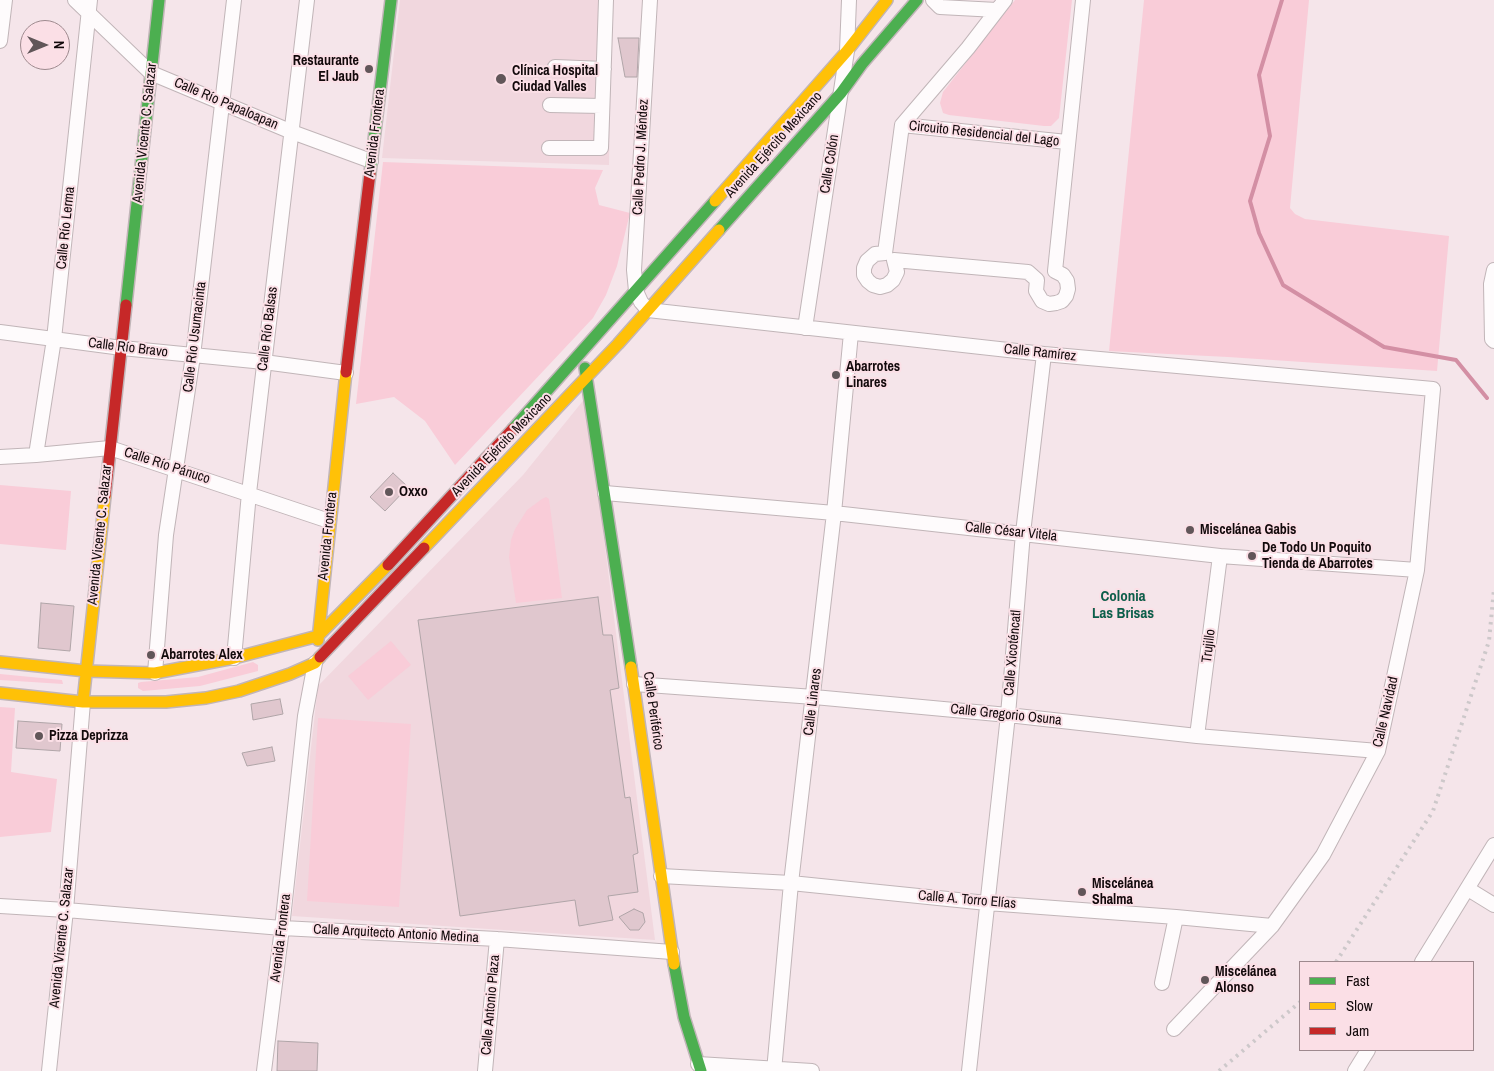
<!DOCTYPE html>
<html>
<head>
<meta charset="utf-8">
<style>
	body { margin:0 }
	#map { position:relative; width:1494px; height:1071px; overflow:hidden; background:#f5e5ea; font-family:"Archivo Narrow",sans-serif }
	canvas { display:block }
	.legend { position:absolute; left:1299px; top:961px; width:175px; height:90px; box-sizing:border-box; background:#fbdfe6; border:1px solid #9e898e; margin:0; padding:6px 9px; list-style:none; font-size:15px; color:#12090b }
	.legend li { display:flex; align-items:center; gap:10px; height:25px }
	.legend b { width:25px; border:1px solid #9e898e }
	.north { position:absolute; left:20px; top:20px; width:50px; height:50px; box-sizing:border-box; background:#fbdfe6; border:1px solid #9e898e; border-radius:50%; rotate:90deg; font-size:14px; font-weight:700; line-height:20px; text-align:center; color:#12090b }
	.north::after { content:''; display:block; margin:auto; width:18px; height:22px; background:#615659; clip-path:polygon(50% 0,100% 100%,50% 72%,0 100%) }
</style>
</head>
<body>
<div id="map">
<canvas width="1494" height="1071"></canvas>
<ul class="legend">
<li><b style="height:6px;background:#4caf50"></b>Fast</li>
<li><b style="height:6px;background:#ffc107"></b>Slow</li>
<li><b style="height:6px;background:#c62828"></b>Jam</li>
</ul>
<div class="north">N</div>
</div>
<script>
const ctx = document.querySelector('canvas').getContext('2d');
ctx.lineJoin = 'round';
function paint(path, color) { ctx.fillStyle = color; ctx.fill(path, 'evenodd'); }
const shape = rows => new Path2D(rows.map(r => 'M' + r).join(''));
function stroke(path, color, width, dash) { ctx.strokeStyle = color; ctx.lineWidth = width; ctx.lineCap = dash ? 'butt' : 'round'; ctx.setLineDash(dash || []); ctx.stroke(path); }
function label(font, color, halo, rows, align = 'center') {
  ctx.font = font + ' "Archivo Narrow",sans-serif'; ctx.lineWidth = 4; ctx.setLineDash([]); ctx.textBaseline = 'middle'; ctx.strokeStyle = halo; ctx.fillStyle = color; for (const [text, x, y, turn = 0] of rows) {
    ctx.save(); ctx.translate(x, y); ctx.rotate((+turn || 0) * Math.PI / 180); ctx.textAlign = isNaN(turn) ? turn : align; if (halo) ctx.strokeText(text, 0, 0); ctx.fillText(text, 0, 0); ctx.restore();
  }
}
const built = shape([
	[400,0,611,0,609,165,382,158],
	[586,397,655,940,292,916,318,686,523,475]
]);
const green = shape([
	[1015,0,1072,0,1059,118,1051,126,1044,126,949,115,943,113,940,103,943,92],
	[1144,0,1309,0,1290,208,1295,214,1305,219,1449,236,1437,371,1228,357,1109,351],
	[383,162,603,170,595,188,599,205,630,213,617,266,606,295,593,318,455,465,425,421,394,397,356,404],
	[0,485,71,491,66,550,0,544],
	[546,497,549,499,562,598,516,603,509,557,511,540,515,529,527,510,542,499],
	[391,641,411,665,368,700,348,676],
	[253,662,258,665,258,671,200,686,143,691,138,688,138,683,141,682,198,677],
	[0,674,62,680,63,684,0,680],
	[0,707,15,708,11,772,57,779,51,832,0,837],
	[318,718,411,724,399,907,307,901]
]);
const stream = shape([
	[1282,0,1259,75,1270,136,1250,201,1259,233,1283,285,1384,347,1456,360,1487,398]
]);
const building = shape([
	[618,38,639,38,637,77,625,77,618,38],
	[393,473,408,487,385,511,370,497,393,473],
	[598,597,603,635,612,635,619,688,610,690,625,798,630,797,638,853,633,855,638,892,608,896,613,920,579,926,575,900,460,916,418,620,598,597],
	[41,603,74,606,70,651,38,648,41,603],
	[280,699,283,714,253,720,251,704,280,699],
	[18,721,62,724,60,751,16,748,18,721],
	[272,747,275,761,247,766,242,753,272,747],
	[634,909,643,913,645,922,639,930,630,930,619,917,634,909],
	[278,1041,318,1043,317,1071,277,1071,278,1041]
]);
const street = shape([
	[75,0,151,73,292,132,371,161],
	[650,0,634,270,636,291,641,302,648,310,1044,354,1433,389,1417,570,1378,751,1323,855,1272,926,1174,1029],
	[933,0,940,7,997,10],
	[1005,0,968,48,902,125,885,253,875,254,867,261,864,268,864,275,868,281,873,285,880,287,887,285,893,280,897,272,894,260,1028,272,1037,280,1036,291,1042,301,1049,304,1056,303,1062,301,1066,296,1068,289,1067,281,1063,275,1055,271,1083,0],
	[0,41,5,0],
	[555,67,604,69],
	[550,105,602,106],
	[902,125,1067,142],
	[549,148,601,148,606,0],
	[1494,270,1491,284,1492,339,1494,341],
	[805,328,847,51,849,0],
	[0,332,122,348,264,362,346,373],
	[36,455,54,339,90,0],
	[0,457,36,455,110,448,329,521],
	[605,493,834,513,1220,556,1417,570],
	[234,658,249,493,307,0],
	[155,673,166,535,193,356,234,0],
	[634,684,814,697,1008,715,1197,736,1378,751],
	[1197,736,1220,556],
	[661,876,791,883,987,903,1176,917,1272,926],
	[1468,889,1494,905],
	[0,906,66,910,282,928,497,939,672,952],
	[1422,962,1494,845],
	[1162,983,1176,917],
	[698,1064,812,1071],
	[49,1071,66,910,83,702],
	[264,1071,282,928,305,716,315,663],
	[485,1071,497,939],
	[774,1071,791,883,834,513,851,333],
	[969,1071,1008,715,1023,533,1044,354],
	[1355,1071,1368,1050]
]);
const fast = shape([
	[370,173,391,0],
	[719,230,841,93,862,64,917,0],
	[126,305,159,0],
	[585,368,631,667],
	[513,429,715,201],
	[674,964,684,1017,701,1071]
]);
const slow = shape([
	[715,201,847,51,887,0],
	[424,548,618,344,719,230],
	[318,640,346,372],
	[0,662,86,671,155,673,234,658,318,636,388,565],
	[631,667,674,964],
	[0,693,83,702,166,702,206,698,239,691,290,674,315,663,320,657],
	[83,702,105,496]
]);
const jam = shape([
	[346,372,370,173],
	[105,496,126,305],
	[388,565,513,429],
	[320,657,424,548]
]);
const rail = shape([
	[1336,962,1433,811,1489,641,1494,589],
	[1219,1071,1300,1002]
]);
const markers = [
	[369,69,5,"#615659"],
	[501,79,6,"#615659"],
	[836,375,5,"#615659"],
	[389,492,5,"#615659"],
	[1190,530,5,"#615659"],
	[1252,556,5,"#615659"],
	[151,655,5,"#615659"],
	[39,736,5,"#615659"],
	[1082,892,5,"#615659"],
	[1205,980,5,"#615659"]
];
const poiNames = [
	["Restaurante",359,61,"right"],
	["El Jaub",359,77,"right"],
	["Clínica Hospital",512,71],
	["Ciudad Valles",512,87],
	["Abarrotes",846,367],
	["Linares",846,383],
	["Oxxo",399,492],
	["Miscelánea Gabis",1200,530],
	["De Todo Un Poquito",1262,548],
	["Tienda de Abarrotes",1262,564],
	["Abarrotes Alex",161,655],
	["Pizza Deprizza",49,736],
	["Miscelánea",1092,884],
	["Shalma",1092,900],
	["Miscelánea",1215,972],
	["Alonso",1215,988]
];
const streetNames = [
	["Calle Río Papaloapan",226,104,23],
	["Avenida Vicente C. Salazar",145,133,-84],
	["Avenida Frontera",375,133,-83],
	["Circuito Residencial del Lago",984,134,6],
	["Avenida Ejército Mexicano",774,145,-48],
	["Calle Pedro J. Méndez",641,157,-87],
	["Calle Colón",830,164,-81],
	["Calle Río Lerma",66,228,-84],
	["Calle Río Balsas",268,329,-83],
	["Calle Río Usumacinta",195,337,-83],
	["Calle Río Bravo",128,348,7],
	["Calle Ramírez",1040,353,6],
	["Avenida Ejército Mexicano",502,445,-46],
	["Calle Río Pánuco",167,466,18],
	["Calle César Vitela",1011,532,6],
	["Avenida Vicente C. Salazar",100,535,-84],
	["Avenida Frontera",328,536,-84],
	["Trujillo",1209,646,-83],
	["Calle Xicoténcatl",1013,653,-85],
	["Calle Linares",813,702,-83],
	["Calle Periférico",653,711,82],
	["Calle Navidad",1386,712,-77],
	["Calle Gregorio Osuna",1006,715,6],
	["Calle A. Torro Elías",967,900,5],
	["Calle Arquitecto Antonio Medina",396,934,3],
	["Avenida Vicente C. Salazar",62,938,-84],
	["Avenida Frontera",281,938,-83],
	["Calle Antonio Plaza",491,1005,-85]
];
const neighbourhoodNames = [
	["Colonia",1123,597],
	["Las Brisas",1123,614]
];
paint(built, '#f1d7de');
paint(green, '#f9ccd8');
stroke(stream, '#d38fa4', 4);
paint(building, '#e0c7ce');
stroke(building, '#b0a5a8', 1);
stroke(street, '#c1b5b8', 16);
stroke(fast, '#c1b5b8', 14);
stroke(slow, '#c1b5b8', 14);
stroke(jam, '#c1b5b8', 14);
stroke(street, '#fefbfc', 14);
stroke(fast, '#4caf50', 11);
stroke(slow, '#ffc107', 11);
stroke(jam, '#c62828', 11);
stroke(rail, '#cdc8ca', 4, [2.5, 5]);
for (const [x, y, r, color] of markers) { const dot = new Path2D(); dot.arc(x, y, r, 0, 2 * Math.PI); ctx.fillStyle = color; ctx.fill(dot); stroke(dot, '#fbdfe6', 2); }
label('bold 14px', '#12090b', '#fbdfe6', poiNames, 'left');
label('14px', '#12090b', '#fbdfe6', streetNames);
label('bold 15px', '#0d5e4a', '#fbdfe6', neighbourhoodNames);
</script>
</body>
</html>
